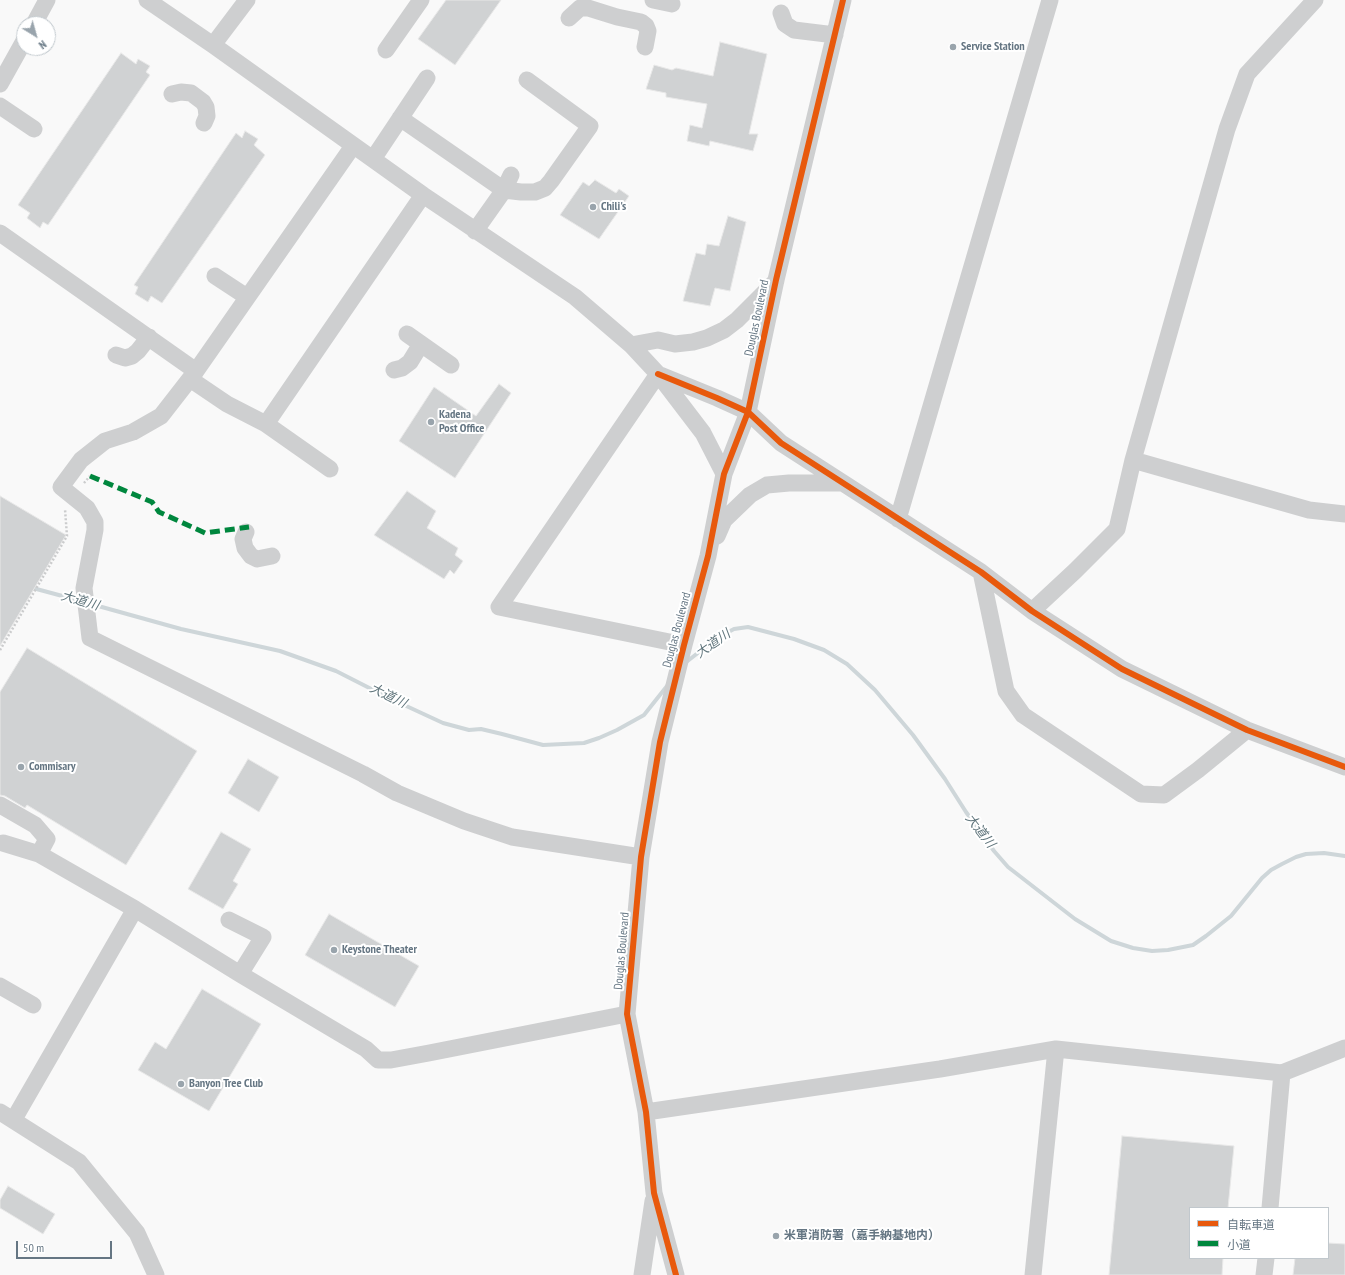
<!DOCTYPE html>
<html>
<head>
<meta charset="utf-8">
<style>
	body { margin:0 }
	#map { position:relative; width:1345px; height:1275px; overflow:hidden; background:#f9f9f9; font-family:"PT Sans Narrow","Noto Sans JP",sans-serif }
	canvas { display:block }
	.legend { position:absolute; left:1189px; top:1207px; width:140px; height:52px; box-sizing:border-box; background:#fff; border:1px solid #c1c8cd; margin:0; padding:5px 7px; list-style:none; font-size:12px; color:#657683 }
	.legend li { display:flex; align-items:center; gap:8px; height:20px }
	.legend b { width:20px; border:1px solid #c1c8cd }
	.north { position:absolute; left:16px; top:16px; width:40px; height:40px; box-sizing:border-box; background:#fff; border:1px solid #c1c8cd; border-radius:50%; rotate:143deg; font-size:11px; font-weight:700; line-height:16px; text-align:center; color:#657683 }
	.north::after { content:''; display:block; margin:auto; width:14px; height:18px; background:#99a4ac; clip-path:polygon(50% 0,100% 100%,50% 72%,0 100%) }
	.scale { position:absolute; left:16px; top:1241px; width:96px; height:18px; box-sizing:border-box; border:2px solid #657683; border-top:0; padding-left:5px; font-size:12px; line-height:14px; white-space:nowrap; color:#657683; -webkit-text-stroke:3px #fff; paint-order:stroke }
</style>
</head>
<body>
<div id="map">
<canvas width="1345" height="1275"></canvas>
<ul class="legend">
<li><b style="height:5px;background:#e8590c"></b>自転車道</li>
<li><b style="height:5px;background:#00873e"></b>小道</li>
</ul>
<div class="north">N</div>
<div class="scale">50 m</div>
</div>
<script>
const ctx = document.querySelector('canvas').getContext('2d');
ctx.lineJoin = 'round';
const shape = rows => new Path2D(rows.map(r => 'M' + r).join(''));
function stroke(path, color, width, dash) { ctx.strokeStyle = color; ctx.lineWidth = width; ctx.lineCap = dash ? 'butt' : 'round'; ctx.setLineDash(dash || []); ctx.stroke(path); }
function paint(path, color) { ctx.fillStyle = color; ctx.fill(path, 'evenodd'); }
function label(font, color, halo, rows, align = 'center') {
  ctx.font = font + ' "PT Sans Narrow","Noto Sans JP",sans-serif'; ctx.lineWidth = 4; ctx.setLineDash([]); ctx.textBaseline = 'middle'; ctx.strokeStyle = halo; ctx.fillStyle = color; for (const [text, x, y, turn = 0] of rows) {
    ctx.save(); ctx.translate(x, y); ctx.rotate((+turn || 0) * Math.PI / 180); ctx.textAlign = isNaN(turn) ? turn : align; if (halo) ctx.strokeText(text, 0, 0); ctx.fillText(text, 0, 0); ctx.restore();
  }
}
const stream = shape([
	[29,587,81,601],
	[91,604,181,629,280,651,336,671,389,698,443,723,469,730,481,729,502,734,543,745,584,743,599,738,617,730,644,715,667,686],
	[685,663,717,638,734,629,748,627,794,639,824,650,847,664,875,690,913,735,945,779,966,812,994,851,1008,867,1075,919,1111,941,1133,948,1152,951,1168,950,1193,945,1206,936,1231,916,1262,878,1271,870,1282,864,1296,857,1306,854,1324,853,1345,856]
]);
const building = shape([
	[446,0,501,0,455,65,418,39,446,0],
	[720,42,767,54,749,134,758,134,753,151,710,141,709,146,687,141,690,125,702,128,707,104,666,97,666,93,646,89,654,65,672,70,676,68,713,76,720,42],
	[121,53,136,64,138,59,150,66,146,72,150,75,48,225,43,222,40,228,27,218,30,213,18,205,121,53],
	[245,131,258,139,254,145,265,155,162,303,151,296,148,302,135,294,138,287,134,285,236,133,242,138,245,131],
	[595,180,616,193,619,189,629,196,599,239,560,215,583,182,589,186,595,180],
	[728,216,746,222,730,291,715,288,710,306,683,301,696,253,705,255,707,244,719,246,728,216],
	[499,384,511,393,455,478,399,441,434,387,476,416,499,384],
	[407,491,436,511,427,528,458,548,455,555,463,561,454,574,450,570,444,579,374,535,407,491],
	[0,496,66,535,0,646,0,496],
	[27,648,197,751,126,865,27,805,25,808,5,796,0,795,0,692,27,648],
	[248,759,279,777,259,812,228,793,248,759],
	[221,832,251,849,233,881,238,884,223,909,188,889,221,832],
	[329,914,419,966,395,1007,305,955,329,914],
	[202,989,261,1024,209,1111,138,1070,155,1042,166,1049,202,989],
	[1122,1136,1234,1146,1228,1208,1190,1208,1190,1258,1223,1258,1222,1275,1109,1275,1122,1136],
	[8,1186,55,1214,43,1234,0,1208,0,1200,8,1186],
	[1328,1243,1345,1244,1345,1275,1293,1275,1295,1258,1328,1258,1328,1243]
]);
const path = shape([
	[84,483,90,476],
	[0,650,67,536,65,509]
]);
const minor = shape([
	[147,0,213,45,423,195,575,297,631,345,658,374,703,433,724,474],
	[653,0,672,4],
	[781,13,785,24,794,30,835,35],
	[569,18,580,8,588,8,617,17,641,22,646,26,648,31,645,47],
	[34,24,47,0],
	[213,45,247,0],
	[386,50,421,0],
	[0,84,24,41],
	[172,94,181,92,191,93,203,102,206,107,207,116,204,123],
	[0,106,34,129],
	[400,118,504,190,521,192,535,192,545,188,551,181,590,126,527,80],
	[353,146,196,371,161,416,133,432,105,441,81,460,61,487,87,508,95,522,95,530,84,588,90,638,363,774,397,793,464,821,512,837,641,857],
	[373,159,427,78],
	[475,231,504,190,511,175],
	[0,233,196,371],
	[215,276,247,297],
	[407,334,451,365],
	[631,345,658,340,675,344,693,342,707,338,724,330,737,320,776,281],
	[116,355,125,358,132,356,138,351,149,337],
	[394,370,402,368,410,362,421,344],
	[658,374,717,398,748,412,781,443,981,572,1032,611,1122,669,1247,730,1345,767],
	[658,374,499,607,684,645],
	[190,379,227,404,266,424,330,469],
	[266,424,423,195],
	[1133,460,1309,510,1345,514],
	[898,519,1050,0],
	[246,532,243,539,245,548,251,556,257,559,272,556],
	[717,536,724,520,750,495,767,485,789,483,843,483],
	[981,572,1006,691,1023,715,1141,794,1164,795,1198,770,1247,730],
	[1032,611,1075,571,1117,529,1133,460,1227,129,1247,74,1315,0],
	[0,805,35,825,47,839,39,854],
	[3,843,39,854,135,909,240,974,366,1049,378,1060,391,1060,429,1053,627,1014],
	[229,920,263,937,240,974],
	[0,986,33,1005],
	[0,1112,79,1162,137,1233,156,1275],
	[646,1112,940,1069,1056,1049,1282,1073,1345,1048],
	[14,1119,135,909],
	[1270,1208,1282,1073],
	[642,1275,653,1201],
	[676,1275,654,1193,646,1112,627,1014,641,857,660,742,684,645,708,556,724,474,748,412,776,280,843,0],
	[1033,1275,1056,1049],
	[1264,1275,1266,1258]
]);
const quiet = shape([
	[90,476,152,502,159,512,205,533,249,527]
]);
const cycleway = shape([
	[658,374,717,398,748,412,781,443,981,572,1032,611,1122,669,1247,730,1345,767],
	[676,1275,654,1193,646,1112,627,1014,641,857,660,742,684,645,708,556,724,474,748,412,776,280,843,0]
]);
const markers = [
	[953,47,4,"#99a4ac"],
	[593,207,4,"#99a4ac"],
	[431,422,4,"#99a4ac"],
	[21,767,4,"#99a4ac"],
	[334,950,4,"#99a4ac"],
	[181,1084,4,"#99a4ac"],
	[776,1236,4,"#99a4ac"]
];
const poiNames = [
	["Service Station",961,47],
	["Chili's",601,207],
	["Kadena",439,415],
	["Post Office",439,429],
	["Commisary",29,767],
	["Keystone Theater",342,950],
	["Banyon Tree Club",189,1084],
	["米軍消防署（嘉手納基地内）",784,1236]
];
const streetNames = [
	["Douglas Boulevard",757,318,-78],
	["Douglas Boulevard",677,630,-75],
	["Douglas Boulevard",622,951,-85]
];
const waterNames = [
	["大道川",80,601,16],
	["大道川",713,644,-35],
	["大道川",388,696,26],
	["大道川",980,831,52]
];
stroke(stream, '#ced6d9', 4);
paint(building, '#d0d2d3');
stroke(building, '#e8e8e8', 1);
stroke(path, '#cbcccd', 2.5, [2, 2]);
stroke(minor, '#cecfd0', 17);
stroke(quiet, '#00873e', 5, [10, 5]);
stroke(cycleway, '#e8590c', 6);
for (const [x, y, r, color] of markers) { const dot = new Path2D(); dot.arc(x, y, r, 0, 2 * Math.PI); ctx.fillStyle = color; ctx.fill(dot); stroke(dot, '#fff', 1.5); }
label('bold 12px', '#657683', '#fff', poiNames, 'left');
label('12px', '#657683', '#fff', streetNames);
label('italic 13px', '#60757c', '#fff', waterNames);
</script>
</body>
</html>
